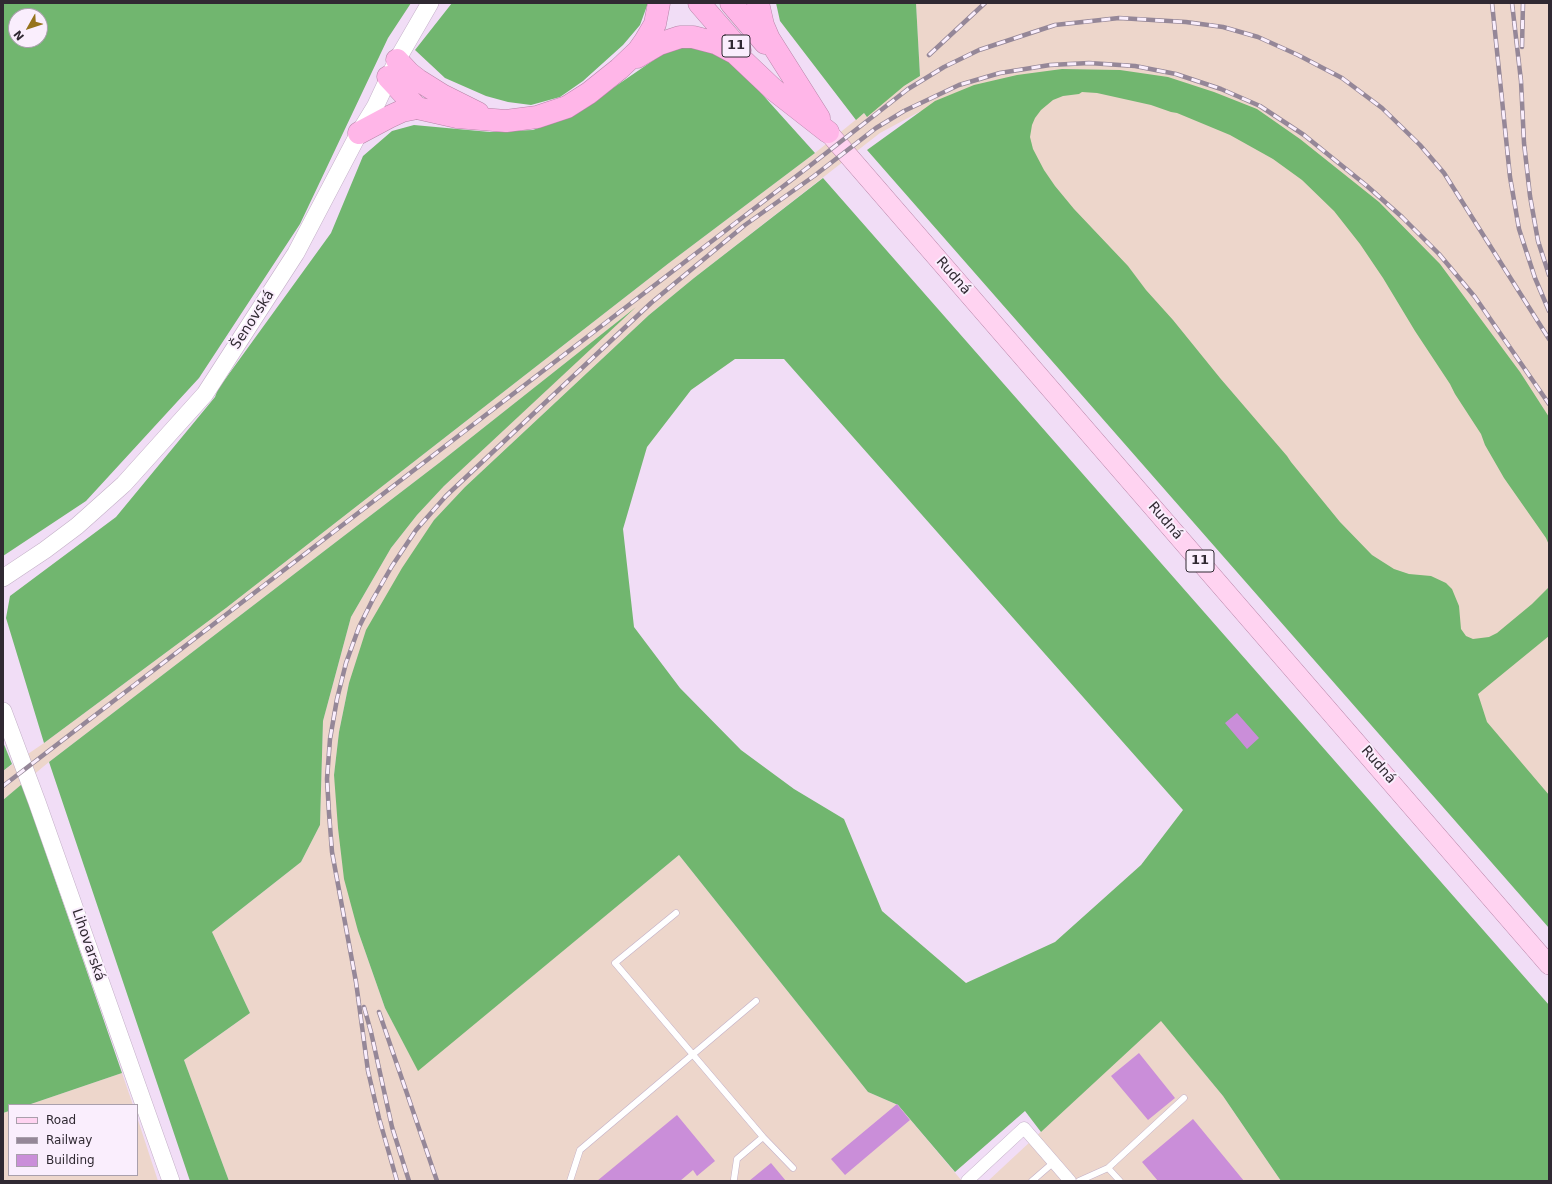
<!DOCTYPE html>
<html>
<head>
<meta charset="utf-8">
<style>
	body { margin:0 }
	#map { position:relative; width:1552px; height:1184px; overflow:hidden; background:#f1ddf6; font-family:"DejaVu Sans",sans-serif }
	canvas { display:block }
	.frame { position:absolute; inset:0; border:4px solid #302932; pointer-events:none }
	.legend { position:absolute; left:8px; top:1104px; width:130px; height:72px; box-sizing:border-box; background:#faeefd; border:1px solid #a99fac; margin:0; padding:5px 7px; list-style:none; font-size:12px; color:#302932 }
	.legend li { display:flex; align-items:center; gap:8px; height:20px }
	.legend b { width:20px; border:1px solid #a99fac }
	.north { position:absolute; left:8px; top:8px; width:40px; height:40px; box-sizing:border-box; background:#faeefd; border:1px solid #a99fac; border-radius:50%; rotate:231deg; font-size:11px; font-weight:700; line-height:16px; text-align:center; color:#302932 }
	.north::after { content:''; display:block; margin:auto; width:14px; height:18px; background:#96731c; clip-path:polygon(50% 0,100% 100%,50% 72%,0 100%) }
</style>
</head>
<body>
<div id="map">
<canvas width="1552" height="1184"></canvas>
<div class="frame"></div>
<ul class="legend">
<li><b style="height:5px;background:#ffd3f1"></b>Road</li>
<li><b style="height:5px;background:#958798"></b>Railway</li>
<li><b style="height:11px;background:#ca8ed9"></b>Building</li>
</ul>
<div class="north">N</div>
</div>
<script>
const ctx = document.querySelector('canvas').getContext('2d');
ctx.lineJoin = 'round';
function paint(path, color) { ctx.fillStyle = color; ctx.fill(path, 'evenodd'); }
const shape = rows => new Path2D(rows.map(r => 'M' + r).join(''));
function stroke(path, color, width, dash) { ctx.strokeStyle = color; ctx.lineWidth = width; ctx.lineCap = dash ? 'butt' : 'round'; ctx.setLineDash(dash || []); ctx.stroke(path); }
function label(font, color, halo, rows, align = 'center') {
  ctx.font = font + ' "DejaVu Sans",sans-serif'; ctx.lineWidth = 4; ctx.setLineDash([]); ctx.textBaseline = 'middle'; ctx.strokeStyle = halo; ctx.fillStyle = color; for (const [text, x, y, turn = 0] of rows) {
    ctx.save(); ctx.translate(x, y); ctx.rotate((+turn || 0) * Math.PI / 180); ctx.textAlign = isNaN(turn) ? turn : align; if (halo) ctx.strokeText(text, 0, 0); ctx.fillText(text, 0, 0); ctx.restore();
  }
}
const industrial = shape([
	[916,3,1549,3,1549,851,921,111,880,133,694,278,649,315,465,487,434,520,349,683,339,732,334,775,358,931,385,1008,418,1070,679,855,868,1092,898,1105,962,1181,229,1181,184,1060,250,1013,212,932,301,862,320,825,323,721,351,617,391,548,417,515,444,486,631,311,439,463,49,762,3,800,3,771,44,743,226,608,669,263,815,153,864,113,866,116,904,86,920,76],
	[1161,1020,1223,1096,1281,1181,988,1181],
	[122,1073,133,1105,28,1105],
	[9,1111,9,1175,137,1175,137,1117,158,1181,3,1181,3,1113]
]);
const forest = shape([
	[3,3,411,3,388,38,300,224,199,378,86,501,3,556],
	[16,16,40,16,40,40,16,40],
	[452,3,648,3,640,25,623,45,583,81,560,97,531,105,508,102,486,96,445,78,415,50],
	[776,3,916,3,920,76,904,86,867,117,864,113,856,120,780,21],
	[686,44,711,50,734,63,815,153,669,263,226,608,44,743,6,618,10,596,116,517,215,397,218,389,331,233,363,156,392,131,414,125,490,132,533,130,575,114,664,53],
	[1062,69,1120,70,1168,77,1214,92,1257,109,1300,139,1379,202,1440,264,1520,372,1549,417,1549,545,1546,538,1504,478,1485,445,1481,434,1455,394,1450,384,1415,331,1383,278,1360,244,1334,211,1302,180,1273,159,1230,135,1177,113,1171,112,1151,105,1097,93,1082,92,1079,94,1063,96,1053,100,1041,110,1035,118,1032,125,1030,137,1033,149,1044,170,1055,186,1074,209,1128,266,1146,290,1173,320,1220,378,1287,456,1291,462,1340,522,1372,555,1394,569,1409,574,1431,576,1446,583,1452,589,1459,606,1461,629,1466,636,1473,639,1489,637,1497,633,1532,604,1549,587,1549,636,1478,694,1487,722,1549,795,1549,928,867,150,935,101,974,85,1017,75],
	[823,178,1549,1005,1549,1181,1281,1181,1223,1096,1161,1021,1041,1132,1025,1111,955,1172,898,1105,868,1092,679,855,418,1071,385,1008,358,931,344,879,338,828,334,775,339,732,349,683,366,630,402,568,434,520,465,487,649,315,694,278],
	[735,359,784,359,1183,810,1141,865,1055,942,966,983,882,911,844,819,794,789,741,750,680,688,634,627,623,529,647,447,691,390],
	[636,307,444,486,417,515,391,548,351,617,323,721,320,825,301,862,212,932,250,1013,184,1060,229,1181,190,1181,49,762,439,463],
	[3,742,12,764,3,771],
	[22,784,122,1073,28,1105,9,1105,9,1111,3,1113,3,800]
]);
const building = shape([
	[1237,713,1259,738,1247,749,1225,723],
	[1139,1053,1175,1098,1148,1120,1111,1076],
	[897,1104,910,1120,845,1175,831,1159],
	[677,1115,715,1161,697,1176,693,1170,680,1181,597,1181],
	[1193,1119,1244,1181,1158,1181,1142,1162],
	[771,1163,786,1181,749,1181]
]);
const lane = shape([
	[676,913,615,963,763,1137,793,1168],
	[1108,1168,1120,1181],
	[734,1179,737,1159,763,1137],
	[570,1181,580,1150,756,1001],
	[1032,1181,1054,1162],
	[1079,1181,1108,1168,1184,1098]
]);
const street = shape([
	[967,1181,1024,1128,1070,1181]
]);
const secondary = shape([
	[3,578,45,550,77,526,124,484,205,394,296,253,359,133,375,107,397,60,430,3],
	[3,711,37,802,171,1181]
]);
const primary = shape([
	[828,132,1549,965]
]);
const highway = shape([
	[699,3,740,50],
	[731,3,765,43],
	[758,3,763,25,769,39,819,118],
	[637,57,659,44,680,37,693,37,716,43,735,53,773,89,828,132],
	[397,60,409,73,418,80,442,95,478,113],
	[388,77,417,108],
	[359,133,389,117,402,111,417,108,457,117,506,121,537,117,567,107,589,93,619,69,638,51,645,41,655,24,659,3]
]);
const rail = shape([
	[1492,3,1510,177,1519,229,1535,278,1549,311],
	[1512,3,1521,81,1524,143,1530,196,1538,241,1549,275],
	[1522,47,1523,3],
	[929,55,985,3],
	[3,786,807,168,908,89,944,67,979,50,1055,25,1119,18,1186,22,1223,27,1258,37,1298,55,1342,78,1382,108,1420,145,1444,173,1549,339],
	[364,1007,371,1032,392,1127,409,1181],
	[379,1012,437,1181],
	[397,1181,379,1118,368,1071,356,982,332,852,329,813,327,779,330,739,337,699,346,663,359,627,373,599,392,566,416,530,446,496,651,303,745,225,814,176,876,128,904,111,959,85,1000,73,1050,65,1089,63,1135,66,1176,74,1221,89,1260,106,1304,135,1367,186,1402,217,1439,254,1475,297,1549,404]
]);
const shields = [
	[736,46,28],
	[1200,561,28]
];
const shieldNames = [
	["11",736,46],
	["11",1200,561]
];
const streetNames = [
	["Rudná",953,276,49],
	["Šenovská",253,320,-57],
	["Rudná",1165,521,49],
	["Rudná",1378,765,49],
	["Lihovarská",88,945,71]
];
paint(industrial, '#edd6cb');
paint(forest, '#71b66f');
paint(building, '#ca8ed9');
stroke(lane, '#c3b0c7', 7);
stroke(street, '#c3b0c7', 13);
stroke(secondary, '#c3b0c7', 18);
stroke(primary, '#b785a8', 20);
stroke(highway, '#b785a8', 23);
stroke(lane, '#fff', 6);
stroke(street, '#fff', 12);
stroke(secondary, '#fff', 17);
stroke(primary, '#ffd3f1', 19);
stroke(highway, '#ffb6e8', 22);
stroke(rail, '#958798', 4.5);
stroke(rail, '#faeefd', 3, [9]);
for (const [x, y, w] of shields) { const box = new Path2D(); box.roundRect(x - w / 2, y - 11, w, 22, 3); ctx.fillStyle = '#faeefd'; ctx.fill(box); stroke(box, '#302932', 1); }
label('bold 13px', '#302932', null, shieldNames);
label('14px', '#302932', '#faeefd', streetNames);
</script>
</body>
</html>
